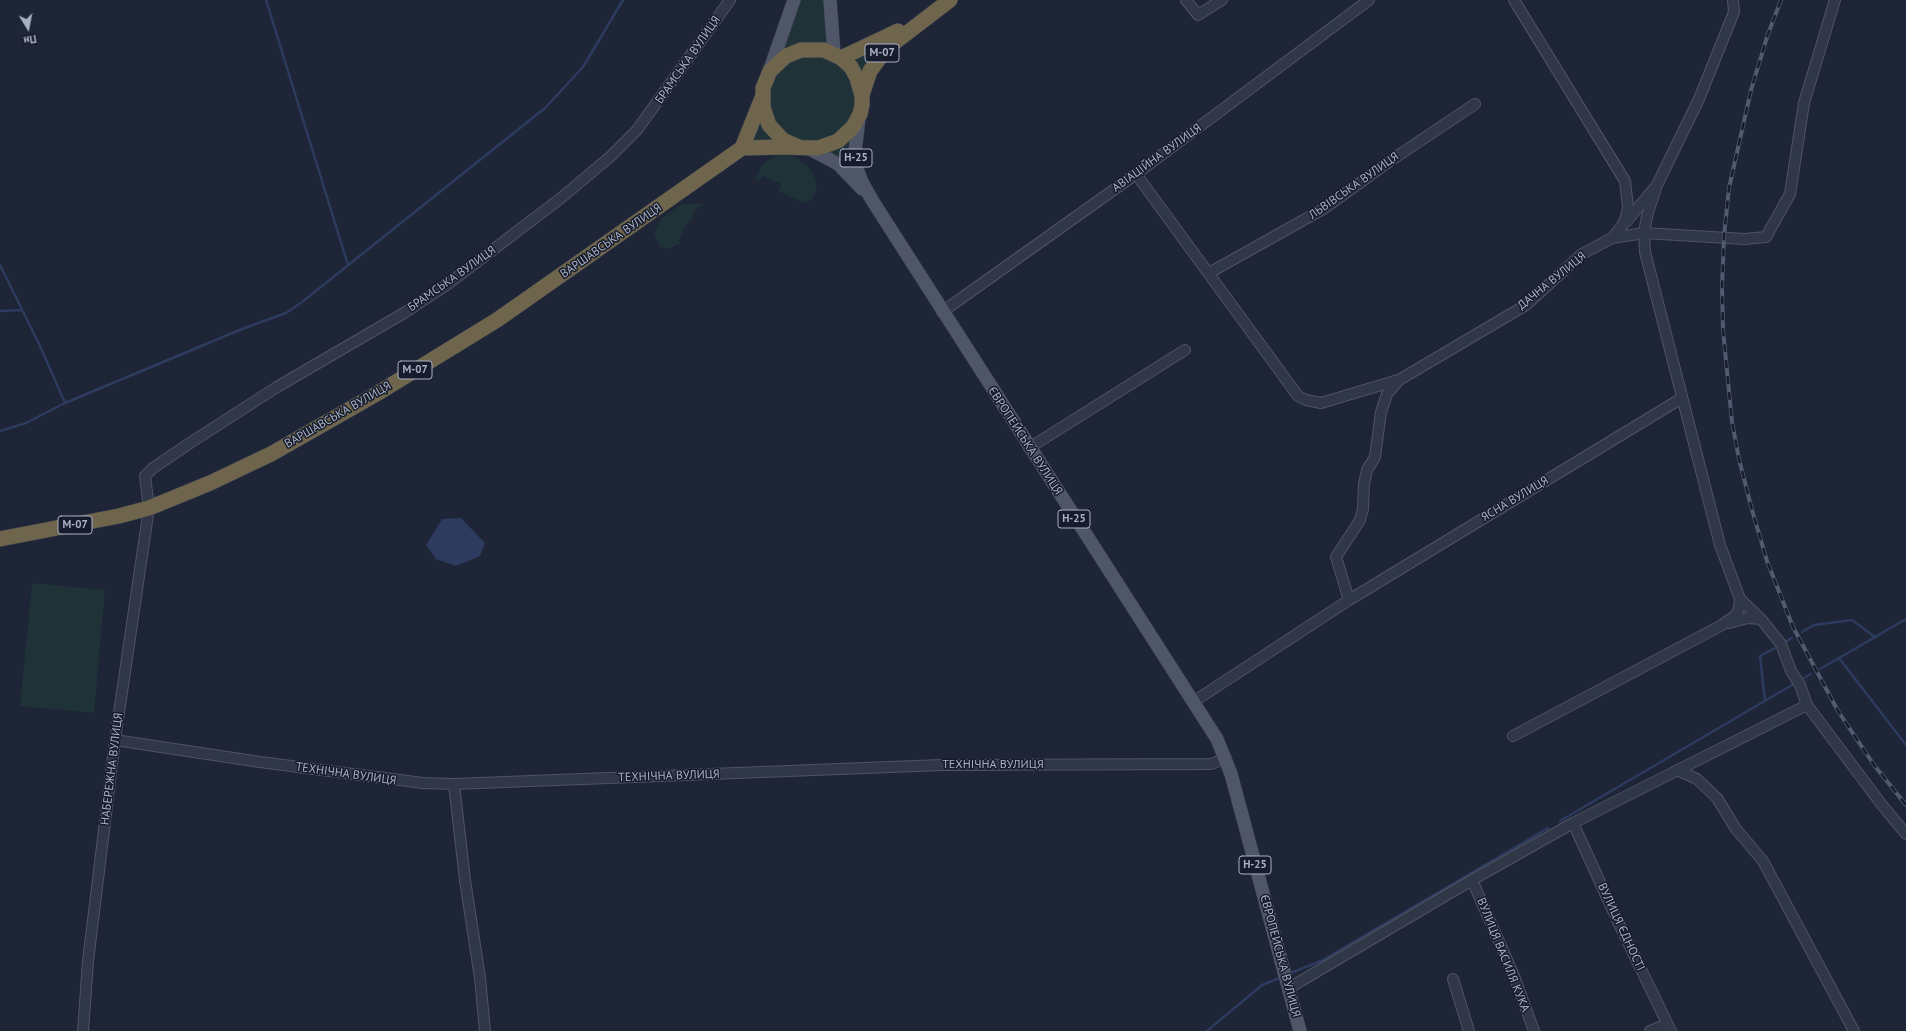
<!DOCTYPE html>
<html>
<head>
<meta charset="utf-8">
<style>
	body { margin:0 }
	#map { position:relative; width:1906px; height:1031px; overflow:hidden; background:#1d2537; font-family:"PT Sans",sans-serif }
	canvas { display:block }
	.north { position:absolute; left:8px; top:8px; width:40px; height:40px; -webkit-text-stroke:3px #161c2b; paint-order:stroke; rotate:170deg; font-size:11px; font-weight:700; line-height:16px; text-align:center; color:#aab1c5 }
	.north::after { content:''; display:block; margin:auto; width:14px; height:18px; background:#aab1c5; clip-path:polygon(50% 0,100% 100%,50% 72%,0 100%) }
</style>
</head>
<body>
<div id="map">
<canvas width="1906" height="1031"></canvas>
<div class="north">Пн</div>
</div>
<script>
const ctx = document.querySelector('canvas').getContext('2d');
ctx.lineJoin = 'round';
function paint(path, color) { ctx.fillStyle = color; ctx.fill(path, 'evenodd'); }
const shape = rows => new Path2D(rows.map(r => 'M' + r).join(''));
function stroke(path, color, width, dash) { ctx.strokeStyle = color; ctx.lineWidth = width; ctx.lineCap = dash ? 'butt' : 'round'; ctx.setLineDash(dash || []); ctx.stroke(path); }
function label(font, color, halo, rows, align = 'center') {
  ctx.font = font + ' "PT Sans",sans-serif'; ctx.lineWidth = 3; ctx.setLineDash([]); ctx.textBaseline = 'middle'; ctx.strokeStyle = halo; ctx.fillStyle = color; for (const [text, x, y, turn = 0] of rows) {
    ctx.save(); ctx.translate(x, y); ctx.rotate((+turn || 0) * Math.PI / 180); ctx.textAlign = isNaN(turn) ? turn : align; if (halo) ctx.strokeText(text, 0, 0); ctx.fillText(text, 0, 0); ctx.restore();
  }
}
const green = shape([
	[794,0,830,0,834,53,894,33,870,71,856,166,847,172,808,148,742,148],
	[779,155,788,155,797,158,807,165,815,178,817,189,812,199,804,203,778,191,781,184,763,176,759,181,755,178,762,165,768,160],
	[704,203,693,213,693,217,688,222,678,241,681,243,669,249,659,246,654,233,661,219,680,205],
	[32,583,105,590,94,713,20,706]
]);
const water = shape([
	[461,518,485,543,480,556,456,566,436,559,426,545,442,519]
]);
const stream = shape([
	[266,0,348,265],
	[0,265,40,346,65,403],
	[0,311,22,310],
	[0,431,26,423,65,403,242,329,286,313,302,302,545,108,583,67,623,0],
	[1802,632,1814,625,1852,620,1875,637],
	[1787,641,1792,638],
	[1839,658,1906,745],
	[1820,669,1906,619],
	[1804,678,1811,674],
	[1765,701,1760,656,1775,648],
	[1560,821,1792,685],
	[1288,974,1321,961,1548,828],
	[1207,1031,1262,985,1282,977]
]);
const minor = shape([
	[1186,0,1198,15,1222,0],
	[1136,174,1298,396,1306,400,1321,403,1398,380],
	[1626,222,1657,185,1699,99,1734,12,1733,0],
	[1612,238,1644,233,1745,239,1766,237,1790,194,1804,103,1835,0],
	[1209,273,1325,208,1393,159,1475,104],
	[942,312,1136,174,1369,0],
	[1029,448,1185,350],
	[1740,599,1761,619,1781,644,1791,671,1800,685,1807,705,1882,805,1906,834],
	[1349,600,1336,557,1360,520,1363,509,1364,484,1367,470,1375,457,1381,412,1387,394,1399,380,1526,305,1582,254,1612,238,1622,226,1626,217,1628,207,1625,181,1514,0],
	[1729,623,1748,618,1761,619],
	[1193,702,1349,600,1682,398],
	[1513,736,1722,625,1736,615,1739,608,1740,599,1720,545,1645,252,1644,233,1647,216,1657,185],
	[115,740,260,762,423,783,454,784,942,765,1211,764,1226,758],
	[1677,770,1697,779,1717,798,1736,829,1763,861,1854,1031],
	[454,784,465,880,480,978,485,1031],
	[1573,823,1620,926,1671,1031],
	[1472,880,1514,976,1534,1031],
	[1453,979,1469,1031],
	[1289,988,1472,880,1573,823,1807,705],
	[83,1031,88,961,115,740,149,508,145,476,153,468,193,441,277,387,404,313,448,284,561,198,611,156,637,130,730,0],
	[1650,1031,1667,1024]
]);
const major = shape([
	[830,0,834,54],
	[769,72,794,0],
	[859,118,855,152,856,166,862,182,872,200,1217,739,1231,774,1300,1031],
	[808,148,838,164,862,189]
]);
const highway = shape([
	[841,58,898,31],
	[862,95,870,71,886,49,950,0],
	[742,148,781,147,818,148,838,141,853,127,860,114,862,105,862,96,857,78,851,67,841,58,824,50,801,50,786,56,770,71,763,88,763,107,769,125,783,140,799,147],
	[742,148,762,98],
	[0,539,119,516,149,508,210,483,271,454,378,393,497,320,742,148]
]);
const rail = shape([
	[1781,0,1768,34,1751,90,1729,188,1724,236,1722,287,1723,330,1732,422,1739,459,1752,510,1767,561,1793,627,1838,711,1874,765,1906,805]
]);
const shields = [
	[882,53,34],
	[856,158,32],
	[415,370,34],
	[1074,519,32],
	[75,525,34],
	[1255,865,32]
];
const shieldNames = [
	["М-07",882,53],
	["Н-25",856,158],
	["М-07",415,370],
	["Н-25",1074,519],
	["М-07",75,525],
	["Н-25",1255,865]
];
const streetNames = [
	["БРАМСЬКА ВУЛИЦЯ",688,60,-55],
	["АВІАЦІЙНА ВУЛИЦЯ",1157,158,-36],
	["ЛЬВІВСЬКА ВУЛИЦЯ",1354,186,-35],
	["ВАРШАВСЬКА ВУЛИЦЯ",611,241,-35],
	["БРАМСЬКА ВУЛИЦЯ",452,279,-35],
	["ДАЧНА ВУЛИЦЯ",1552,281,-39],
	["ВАРШАВСЬКА ВУЛИЦЯ",338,415,-30],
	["ЄВРОПЕЙСЬКА ВУЛИЦЯ",1025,441,57],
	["ЯСНА ВУЛИЦЯ",1515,499,-31],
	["ТЕХНІЧНА ВУЛИЦЯ",993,765],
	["НАБЕРЕЖНА ВУЛИЦЯ",112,769,-83],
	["ТЕХНІЧНА ВУЛИЦЯ",346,774,8],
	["ТЕХНІЧНА ВУЛИЦЯ",669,776,-2],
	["ВУЛИЦЯ ЄДНОСТІ",1621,927,65],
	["ВУЛИЦЯ ВАСИЛЯ КУКА",1503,955,68],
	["ЄВРОПЕЙСЬКА ВУЛИЦЯ",1280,956,75]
];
paint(green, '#1f3238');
paint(water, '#2c3b5e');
stroke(stream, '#2c3b5e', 2.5);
stroke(minor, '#4e5466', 12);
stroke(major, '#3a4051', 14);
stroke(highway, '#3b4151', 16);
stroke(minor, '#303747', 10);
stroke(major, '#4e5668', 13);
stroke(highway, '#6e654c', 15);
stroke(rail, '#515a6f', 4);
stroke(rail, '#161c2b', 2.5, [8]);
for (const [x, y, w] of shields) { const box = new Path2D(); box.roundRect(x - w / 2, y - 9, w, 18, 3); ctx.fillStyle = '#161c2b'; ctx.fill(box); stroke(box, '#aab1c5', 1); }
label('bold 11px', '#aab1c5', null, shieldNames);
label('12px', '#aab1c5', '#161c2b', streetNames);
</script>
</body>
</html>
